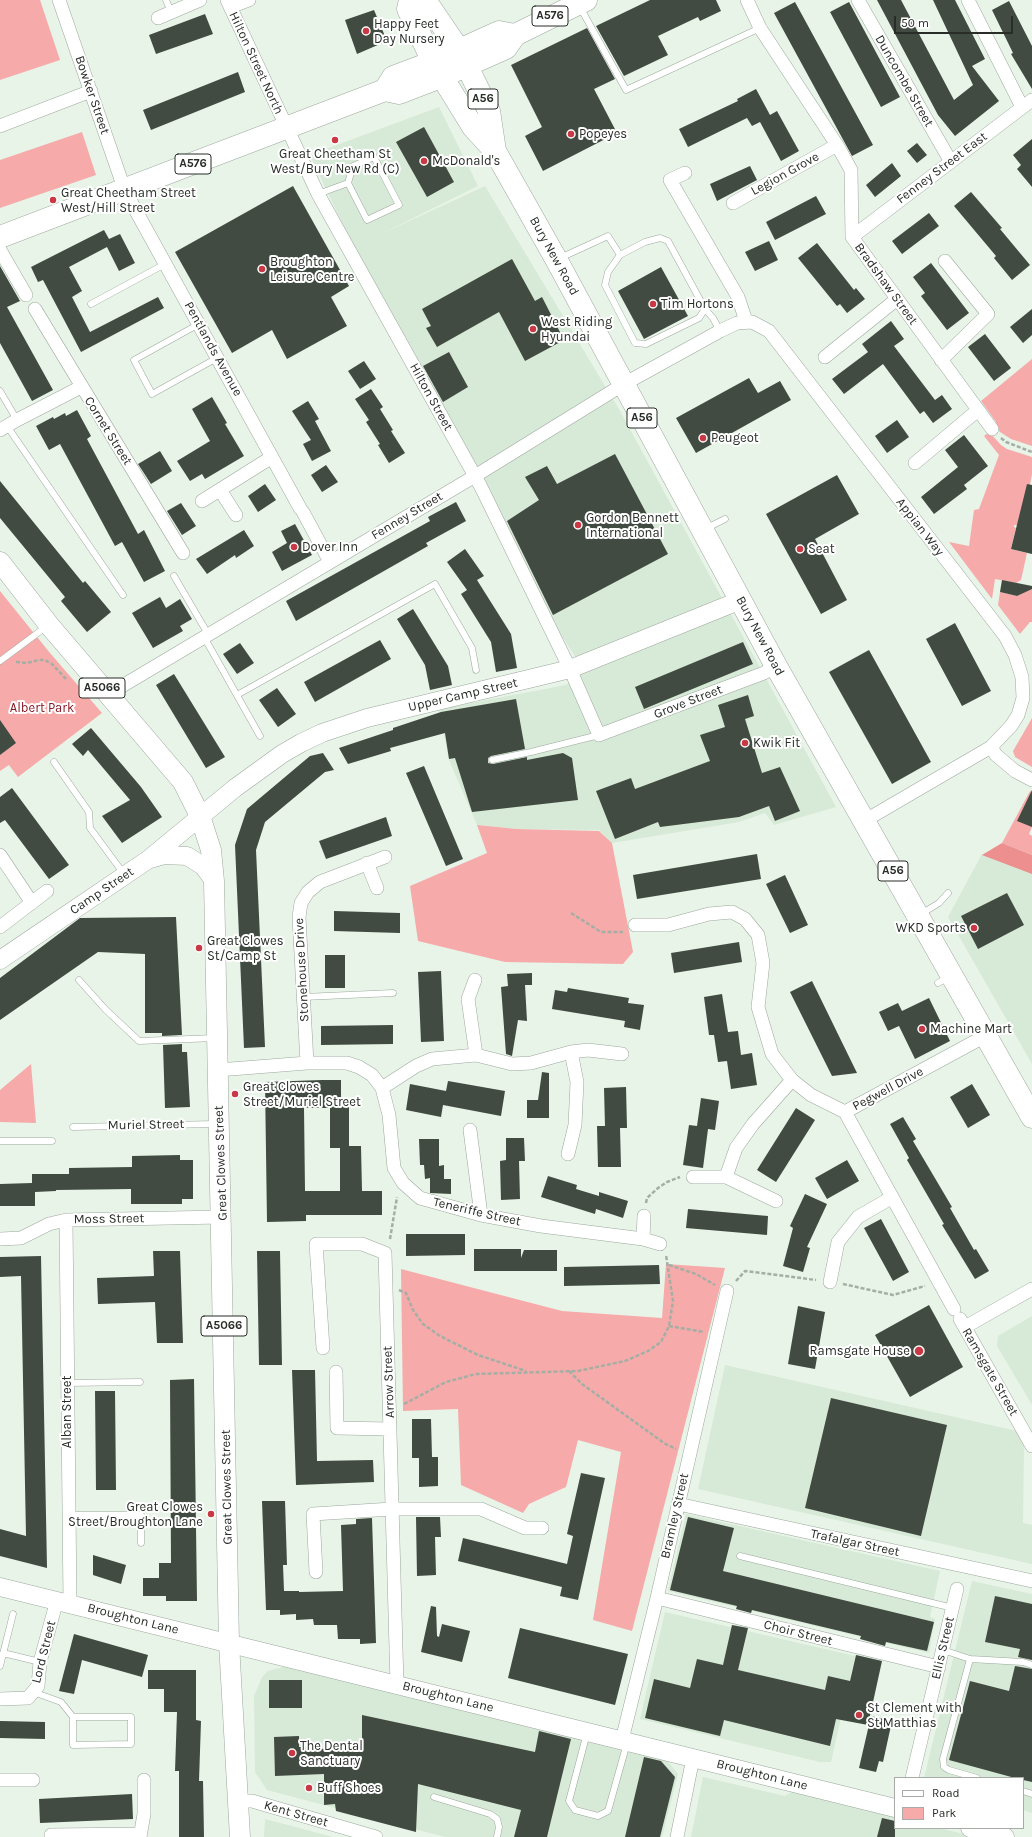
<!DOCTYPE html>
<html>
<head>
<meta charset="utf-8">
<style>
	body { margin:0 }
	#map { position:relative; width:1032px; height:1837px; overflow:hidden; background:#e8f4e8; font-family:Karla,sans-serif }
	canvas { display:block }
	.legend { position:absolute; left:894px; top:1777px; width:130px; height:52px; box-sizing:border-box; background:#fff; border:1px solid #a9aba9; margin:0; padding:5px 7px; list-style:none; font-size:12px; color:#282d28 }
	.legend li { display:flex; align-items:center; gap:8px; height:20px }
	.legend b { width:20px; border:1px solid #a9aba9 }
	.scale { position:absolute; left:894px; top:16px; width:119px; height:18px; box-sizing:border-box; border:2px solid #282d28; border-top:0; padding-left:5px; font-size:12px; line-height:14px; white-space:nowrap; color:#282d28; -webkit-text-stroke:3px #fff; paint-order:stroke }
</style>
</head>
<body>
<div id="map">
<canvas width="1032" height="1837"></canvas>
<ul class="legend">
<li><b style="height:5px;background:#fff"></b>Road</li>
<li><b style="height:11px;background:#f6abaa"></b>Park</li>
</ul>
<div class="scale">50 m</div>
</div>
<script>
const ctx = document.querySelector('canvas').getContext('2d');
ctx.lineJoin = 'round';
function paint(path, color) { ctx.fillStyle = color; ctx.fill(path, 'evenodd'); }
const shape = rows => new Path2D(rows.map(r => 'M' + r).join(''));
function stroke(path, color, width, dash) { ctx.strokeStyle = color; ctx.lineWidth = width; ctx.lineCap = dash ? 'butt' : 'round'; ctx.setLineDash(dash || []); ctx.stroke(path); }
function label(font, color, halo, rows, align = 'center') {
  ctx.font = font + ' Karla,sans-serif'; ctx.lineWidth = 4; ctx.setLineDash([]); ctx.textBaseline = 'middle'; ctx.strokeStyle = halo; ctx.fillStyle = color; for (const [text, x, y, turn = 0] of rows) {
    ctx.save(); ctx.translate(x, y); ctx.rotate((+turn || 0) * Math.PI / 180); ctx.textAlign = isNaN(turn) ? turn : align; if (halo) ctx.strokeText(text, 0, 0); ctx.fillText(text, 0, 0); ctx.restore();
  }
}
const built = shape([
	[439,107,478,186,381,234,485,186,620,411,836,807,774,825,765,813,739,822,612,843,599,830,517,829,477,825,449,760,439,709,566,685,584,670,550,618,353,247,310,155],
	[982,854,1032,873,1032,1064,948,917],
	[1032,1316,1032,1405,997,1346,998,1336],
	[725,1365,1017,1431,1024,1443,1023,1523,1032,1525,1032,1564,698,1489],
	[686,1514,940,1571,930,1617,935,1619,929,1653,668,1591],
	[972,1581,1032,1594,1032,1813,1023,1810,1023,1778,924,1778],
	[665,1612,855,1656,831,1762,820,1762,640,1719],
	[290,1665,665,1758,678,1774,662,1837,445,1837,267,1790,255,1772,254,1696,262,1677,268,1671],
	[703,1777,785,1796,796,1789,832,1802,895,1817,895,1828,939,1828,976,1837,691,1837],
	[265,1819,333,1837,264,1837]
]);
const green = shape([
	[0,0,40,0,60,60,0,80],
	[82,132,96,175,0,208,0,160],
	[1032,359,1032,446,1011,439,1000,432,996,427,996,422,981,401],
	[989,432,1001,445,1007,449,1032,457,1032,474,1029,490,1017,525,1014,525,1014,527,1016,528,1011,549,1027,553,1021,580,1016,583,995,579,992,599,949,542,969,546,974,510,979,509,999,455,984,436],
	[1032,588,1032,622,1030,622,1020,634,998,605,1000,592,1017,596],
	[0,591,50,653,102,713,18,777,9,765,0,771],
	[1032,718,1032,767,1015,757,1013,751],
	[1030,791,1032,792,1032,827,1029,834,1032,836,1032,855,1002,843],
	[477,825,517,829,599,831,612,843,633,952,623,964,505,962,418,941,410,886,487,853],
	[31,1064,36,1123,0,1122,0,1090],
	[666,1264,725,1268,632,1631,593,1620,621,1452,578,1440,566,1487,529,1504,523,1513,461,1485,458,1409,403,1411,401,1269,562,1311,662,1318]
]);
const forest = shape([
	[1002,843,1032,855,1032,874,982,855]
]);
const building = shape([
	[650,0,716,0,721,11,700,21,698,17,658,36,668,55,624,76,596,26],
	[877,0,901,0,954,100,973,85,933,0,955,0,985,59,972,66,999,101,955,136,938,115],
	[1009,1,1032,46,1032,89,1011,54,1013,53,992,10],
	[795,2,873,145,852,156,774,13],
	[849,2,900,97,881,107,830,12],
	[374,10,387,41,357,54,345,20],
	[205,14,213,34,156,54,149,35],
	[587,28,615,79,594,89,617,133,543,171,525,136,542,127,511,65],
	[238,72,245,92,151,130,143,110],
	[756,89,770,115,777,111,799,151,781,161,760,122,752,126,747,118,688,147,679,129,738,101,737,99],
	[424,127,454,182,427,197,396,142],
	[1032,139,1032,187,1017,169,1021,165,1013,155],
	[917,143,927,155,917,163,907,151],
	[892,163,901,176,875,197,866,185],
	[750,166,757,180,717,201,710,184],
	[293,186,349,286,331,297,347,326,287,359,272,330,232,353,175,252],
	[971,192,1002,228,1000,229,1030,265,1012,280,994,258,996,256,954,206],
	[816,196,826,214,775,240,766,222],
	[929,213,939,226,902,254,892,241],
	[104,230,109,239,120,234,135,263,119,271,107,247,69,267,82,291,72,297,90,332,158,297,164,308,81,352,43,280,38,282,31,267],
	[769,241,778,260,755,271,745,252],
	[817,243,854,290,856,288,865,299,847,313,840,304,837,306,798,258],
	[512,259,535,301,542,297,564,340,525,361,499,312,437,347,426,328,431,326,422,309],
	[931,263,969,313,947,330,921,296,925,293,913,277],
	[0,266,20,301,7,307,53,390,32,401,0,343],
	[661,267,688,316,644,339,618,291],
	[1032,309,1032,335,1023,343,1010,327],
	[891,321,904,339,894,346,935,400,942,395,952,409,933,423,924,411,920,414,883,364,844,394,832,379,868,352,862,344],
	[985,334,1011,368,994,381,968,347],
	[449,352,468,387,443,402,423,366],
	[364,361,376,379,360,389,348,371],
	[749,378,758,393,780,381,791,400,696,453,676,418],
	[371,389,383,407,380,409,393,430,391,431,405,453,389,463,378,445,380,444,366,422,369,420,355,399],
	[212,397,227,423,225,424,244,456,205,479,202,474,190,481,177,461,210,441,192,409],
	[308,401,319,419,315,421,331,451,312,461,303,444,311,440,292,411],
	[77,410,91,436,87,439,138,534,144,530,165,571,144,582,122,542,115,546,60,444,49,450,36,426,53,417,54,419,65,413,66,416],
	[897,420,909,437,887,453,875,436],
	[964,435,988,466,964,485,967,489,934,514,921,497,958,467,945,450],
	[160,451,172,471,151,484,138,464],
	[615,454,668,554,553,615,507,521,539,500,525,477,547,466,557,484],
	[326,465,338,482,322,492,311,475],
	[837,475,859,514,815,539,847,600,821,614,766,514],
	[0,481,83,583,85,581,111,612,87,632,61,601,65,597,0,518],
	[265,484,276,500,258,512,248,496],
	[1027,484,1032,485,1032,554,1011,549],
	[456,502,466,521,426,543,428,546,296,621,286,601,430,521,428,517],
	[181,503,196,526,182,535,167,511],
	[295,524,312,555,282,571,272,552,287,543,281,531],
	[244,530,254,546,236,558,235,555,207,574,196,559],
	[465,549,484,576,477,580,511,634,517,668,496,672,491,642,461,594,467,590,447,562],
	[1002,580,1032,586,1032,589,1017,596,1000,592],
	[160,597,166,608,180,599,192,619,180,626,183,631,153,648,132,613],
	[413,609,448,666,452,685,430,690,425,665,397,619],
	[955,623,991,691,962,706,926,639],
	[380,640,391,659,315,702,304,682],
	[743,642,753,664,644,709,635,687],
	[240,643,254,663,237,674,223,654],
	[869,650,931,762,892,784,829,672],
	[174,674,225,757,206,768,156,685],
	[277,688,296,714,278,727,259,700],
	[748,695,754,716,745,719,762,773,780,767,800,811,775,821,769,806,739,817,660,827,658,822,615,839,596,791,631,778,635,789,710,761,700,735,725,727,718,705],
	[516,699,525,749,491,756,488,758,488,763,493,764,527,757,527,760,563,753,572,758,578,800,472,812,455,758,449,759,445,733,390,748,391,751,348,764,339,748,393,730,393,728,441,712],
	[0,720,16,743,0,755],
	[91,728,141,787,162,817,122,843,102,816,130,800,88,750,83,756,72,744],
	[323,753,334,770,325,772,265,822,256,850,265,1047,244,1048,235,845,247,809,310,756],
	[424,766,463,859,446,866,406,773],
	[12,788,69,865,49,879,5,820,0,823,0,797],
	[1032,790,1032,827,1017,821],
	[386,817,392,836,326,859,319,841],
	[757,854,761,879,637,899,633,875],
	[785,875,808,925,790,933,766,884],
	[1007,893,1024,925,978,949,961,916],
	[334,911,400,913,400,933,334,931],
	[176,917,182,1035,162,1036,162,1033,145,1033,145,954,98,952,0,1020,0,978,80,918],
	[739,942,742,962,674,973,671,953],
	[325,955,345,955,345,988,325,988],
	[441,971,444,1041,421,1042,418,972],
	[532,973,532,985,525,985,527,1021,518,1020,512,1056,506,1054,501,987,508,986,507,974],
	[812,981,857,1073,832,1076,790,992],
	[568,988,629,998,628,1003,644,1005,640,1030,624,1027,625,1021,552,1009,555,990,567,992],
	[722,994,728,1032,738,1031,741,1055,752,1053,757,1085,731,1089,727,1061,718,1062,714,1035,709,1035,704,997],
	[929,998,950,1041,915,1059,899,1026,888,1031,879,1012,898,1003,902,1011],
	[393,1025,393,1044,321,1045,321,1026],
	[182,1044,182,1052,187,1052,190,1107,165,1108,163,1045],
	[542,1072,549,1073,549,1118,527,1118,527,1100,538,1100],
	[322,1080,341,1080,341,1106,349,1106,349,1146,361,1146,362,1191,382,1191,382,1215,306,1215,306,1221,267,1222,265,1082],
	[304,1108,330,1108,330,1148,340,1148,340,1191,305,1191],
	[448,1081,505,1091,501,1116,443,1105,441,1117,406,1110,410,1084,446,1091],
	[972,1084,990,1115,968,1128,950,1097],
	[626,1087,627,1128,620,1128,621,1167,598,1167,597,1126,605,1126,604,1088],
	[701,1098,719,1101,715,1130,708,1129,703,1168,683,1165,689,1125,697,1126],
	[796,1108,815,1120,776,1182,757,1170],
	[903,1117,916,1139,913,1141,952,1207,950,1208,974,1250,976,1249,989,1271,975,1279,942,1225,944,1224,907,1160,909,1158,890,1124],
	[506,1138,524,1138,525,1161,519,1161,520,1199,501,1200,500,1161,506,1160],
	[419,1139,439,1139,439,1166,444,1165,444,1179,451,1179,451,1194,430,1193,430,1178,425,1179,424,1165,420,1165],
	[180,1155,180,1160,193,1160,193,1199,182,1199,182,1204,131,1204,131,1189,56,1190,56,1191,35,1192,35,1206,0,1206,0,1184,32,1183,32,1174,69,1174,69,1168,132,1167,132,1156],
	[847,1160,859,1181,827,1199,815,1178],
	[548,1176,577,1185,576,1189,599,1196,599,1192,628,1201,623,1218,596,1209,595,1214,541,1197],
	[805,1194,827,1204,807,1247,810,1248,803,1272,783,1266,793,1228,790,1226],
	[688,1209,768,1216,767,1235,686,1228],
	[881,1219,909,1272,893,1281,864,1228],
	[406,1234,465,1234,465,1255,406,1256],
	[474,1249,521,1249,521,1258,524,1250,557,1250,557,1271,474,1271],
	[153,1251,180,1251,183,1343,157,1343,155,1302,98,1304,97,1278,154,1276],
	[257,1251,280,1251,282,1365,259,1365],
	[41,1256,47,1568,0,1556,0,1529,26,1536,21,1276,0,1277,0,1257],
	[659,1265,660,1284,564,1286,564,1267],
	[929,1305,963,1367,910,1397,875,1335],
	[798,1306,825,1312,815,1369,788,1364],
	[292,1370,315,1370,317,1461,373,1460,374,1482,296,1485],
	[194,1379,197,1601,166,1601,166,1596,143,1596,143,1578,159,1578,159,1563,171,1563,170,1380],
	[95,1391,115,1391,116,1490,96,1490],
	[831,1398,947,1425,921,1536,805,1508],
	[412,1419,431,1419,432,1457,438,1457,438,1486,419,1487,419,1458,412,1458],
	[581,1473,605,1478,578,1600,560,1596,562,1587,458,1561,463,1538,567,1564,573,1536,567,1534],
	[262,1501,285,1501,287,1565,283,1565,284,1591,299,1591,299,1592,343,1591,341,1525,356,1524,356,1519,372,1518,376,1643,360,1644,360,1639,338,1639,337,1625,314,1625,313,1619,296,1620,296,1614,280,1615,280,1610,266,1610],
	[416,1517,440,1517,441,1537,435,1537,436,1575,417,1576],
	[688,1517,734,1528,723,1571,934,1622,927,1651,886,1642,885,1646,860,1639,861,1636,752,1610,751,1613,736,1609,737,1606,670,1590],
	[93,1555,126,1565,121,1584,93,1575],
	[995,1596,1032,1604,1032,1660,1018,1657,1020,1649,985,1642],
	[431,1606,436,1607,437,1636,439,1637,442,1624,470,1631,462,1662,421,1652],
	[732,1625,748,1628,738,1670,825,1690,828,1676,850,1681,856,1655,882,1661,868,1725,836,1719,830,1746,724,1720,720,1736,645,1718,654,1679,690,1688,697,1659,723,1665],
	[520,1628,628,1654,615,1705,508,1678],
	[74,1634,148,1655,142,1677,82,1660,74,1694,59,1691],
	[1015,1666,1032,1669,1032,1782,1023,1780,1023,1778,1015,1778,949,1760,970,1681,1009,1691],
	[148,1670,196,1670,196,1720,201,1721,199,1781,203,1781,204,1837,179,1837,179,1771,175,1771,177,1712,164,1712,164,1689,148,1689],
	[269,1680,302,1680,302,1708,269,1708],
	[362,1715,535,1752,539,1731,571,1739,547,1837,514,1837,521,1810,418,1784,416,1832,336,1811,335,1804,324,1805,324,1774,275,1776,274,1737,299,1736,299,1747,311,1747,311,1749,362,1748],
	[871,1716,892,1721,883,1762,879,1761,876,1772,859,1768],
	[0,1721,45,1722,45,1739,0,1738],
	[644,1757,661,1761,675,1777,660,1837,625,1837],
	[132,1794,133,1819,40,1823,39,1799],
	[882,1818,895,1821,895,1837,877,1837]
]);
const path = shape([
	[1001,438,1006,442,1032,452],
	[16,662,27,663,39,660,45,660,52,664,67,680],
	[571,913,601,932,623,932],
	[646,1203,647,1198,658,1188,667,1182,680,1177],
	[390,1239,397,1197],
	[669,1265,696,1274,715,1285],
	[736,1281,745,1271,816,1280],
	[843,1284,893,1295,925,1286],
	[399,1290,406,1293,413,1310,423,1324,440,1336,478,1355,526,1371],
	[669,1326,704,1332],
	[569,1371,582,1384,664,1443,676,1449],
	[404,1404,446,1382,476,1374,578,1371,625,1361,648,1351,661,1342,669,1326,673,1301,666,1255]
]);
const lane = shape([
	[166,0,171,12],
	[580,7,626,90,760,28],
	[374,157,399,205,367,220,348,183,353,166,374,157],
	[318,194,348,183],
	[660,238,668,241,705,309,699,318,646,344,635,343,605,285,608,272,620,255,645,242,660,238],
	[560,258,608,236,620,255],
	[91,304,165,264],
	[705,309,713,318,720,331],
	[199,324,134,360,152,394,217,358],
	[0,391,17,420],
	[7,426,123,595],
	[705,529,725,519],
	[174,576,208,634],
	[204,637,260,736],
	[0,661,47,626],
	[237,695,435,584,472,648,476,670],
	[492,760,531,752,599,735],
	[54,762,89,812,90,828,124,874],
	[921,914,939,903,948,893],
	[79,980,105,1009,139,1041,215,1038],
	[938,983,949,977],
	[303,997,393,993],
	[73,1127,215,1124],
	[0,1141,52,1141],
	[67,1383,140,1382],
	[68,1515,141,1515,141,1543],
	[740,1556,953,1608],
	[943,1650,970,1659,1023,1662,1032,1665],
	[3,1653,40,1662],
	[970,1659,943,1759,944,1767,949,1770,977,1778],
	[0,1666,13,1614],
	[33,1692,61,1702,73,1717,73,1745,131,1744,131,1717,73,1717],
	[587,1733,569,1801,575,1810,598,1816,608,1811,627,1743],
	[1023,1791,1032,1794],
	[434,1797,490,1814,497,1819,499,1827,497,1837]
]);
const street = shape([
	[59,0,125,191,300,508],
	[227,0,318,194,481,487,570,669,599,735,764,673,776,666],
	[747,0,760,28,837,145,851,170,852,237,992,429],
	[858,0,951,162],
	[968,0,1022,107],
	[230,7,249,0],
	[158,18,200,0],
	[0,126,91,91],
	[685,173,670,180,738,297,746,321],
	[733,203,837,145],
	[852,237,1032,100],
	[0,250,26,295],
	[35,309,183,553],
	[825,357,897,299],
	[941,360,988,314,945,261],
	[0,430,17,420,81,387],
	[915,463,978,410],
	[220,490,236,515],
	[202,501,272,457],
	[303,512,330,562],
	[107,695,475,476,624,384,720,331,737,323,752,322,769,331,1005,636,1015,655,1022,677,1023,698,1018,715,1011,726,991,747,864,821],
	[991,747,996,755,1015,771,1032,780],
	[0,855,32,903],
	[367,863,377,888],
	[635,925,668,925,709,914,732,912,745,919,758,935,763,963,758,1007,772,1054,792,1080,811,1095,845,1112,987,1035],
	[0,927,47,891],
	[475,980,468,999,476,1055],
	[307,1063,299,917,301,903,308,892,320,882,385,857],
	[218,1070,307,1063,347,1063,359,1067,372,1075,382,1088,389,1115,394,1168,403,1183,420,1198,481,1215,541,1226,643,1239,660,1244],
	[382,1088,416,1066,432,1059,476,1055,512,1064,531,1063,571,1052,588,1050,622,1054],
	[845,1112,954,1309],
	[470,1130,481,1215],
	[568,1154,575,1125,577,1082,571,1052],
	[693,1177,726,1177],
	[776,1201,726,1177,736,1148,753,1124,792,1080],
	[66,1220,70,1603],
	[0,1239,21,1238,49,1224,66,1220,222,1217],
	[643,1239,644,1216],
	[830,1282,838,1242,858,1217,891,1198],
	[960,1319,1032,1446],
	[965,1327,1032,1289],
	[323,1348,316,1244,362,1244,385,1253,397,1685],
	[336,1372,337,1428,390,1429],
	[678,1504,1032,1581],
	[316,1572,313,1514,392,1509,481,1509,525,1528,542,1528],
	[657,1598,939,1667],
	[0,1699,28,1698,38,1686,40,1662,57,1600],
	[622,1740,657,1598,727,1291],
	[912,1778,957,1589],
	[0,1780,33,1780],
	[239,1801,252,1801,376,1837],
	[51,1837,51,1835,140,1834],
	[140,1837,144,1814,144,1780],
	[677,1837,693,1758]
]);
const secondary = shape([
	[150,859,164,855,187,856,203,866,214,881],
	[0,960,149,859,235,788,282,754,301,743,322,733,367,718,570,669,741,600],
	[0,1587,895,1808],
	[970,1828,1005,1837]
]);
const primary = shape([
	[0,562,49,625,183,782,200,816,211,850,214,881,229,1643,240,1837]
]);
const highway = shape([
	[410,0,408,9,433,62,473,127,495,151,556,259,776,666,1032,1117],
	[425,0,459,50,489,111,495,151],
	[385,90,393,77,433,62,499,32,515,35],
	[0,237,385,90,399,93,443,76,506,48,515,35,586,0]
]);
const markers = [
	[366,31,4,"#c93945"],
	[571,134,4,"#c93945"],
	[335,140,4,"#c93945"],
	[424,161,4,"#c93945"],
	[53,200,4,"#c93945"],
	[262,269,4,"#c93945"],
	[653,304,4,"#c93945"],
	[533,329,4,"#c93945"],
	[703,438,4,"#c93945"],
	[578,525,4,"#c93945"],
	[294,547,4,"#c93945"],
	[800,549,4,"#c93945"],
	[745,743,4,"#c93945"],
	[974,928,4,"#c93945"],
	[199,948,4,"#c93945"],
	[922,1029,4,"#c93945"],
	[235,1094,4,"#c93945"],
	[919,1351,5,"#c93945"],
	[211,1514,4,"#c93945"],
	[859,1715,4,"#c93945"],
	[292,1753,4,"#c93945"],
	[309,1788,4,"#c93945"]
];
const shields = [
	[550,16,36],
	[483,99,30],
	[193,164,36],
	[642,418,30],
	[102,688,46],
	[893,871,30],
	[224,1326,46]
];
const shieldNames = [
	["A576",550,16],
	["A56",483,99],
	["A576",193,164],
	["A56",642,418],
	["A5066",102,688],
	["A56",893,871],
	["A5066",224,1326]
];
const poiNames = [
	["Happy Feet",374,24],
	["Day Nursery",374,39],
	["Popeyes",579,134],
	["Great Cheetham St",335,154,"center"],
	["West/Bury New Rd (C)",335,169,"center"],
	["McDonald's",432,161],
	["Great Cheetham Street",61,193],
	["West/Hill Street",61,208],
	["Broughton",270,262],
	["Leisure Centre",270,277],
	["Tim Hortons",661,304],
	["West Riding",541,322],
	["Hyundai",541,337],
	["Peugeot",711,438],
	["Gordon Bennett",586,518],
	["International",586,533],
	["Dover Inn",302,547],
	["Seat",808,549],
	["Kwik Fit",753,743],
	["WKD Sports",966,928,"right"],
	["Great Clowes",207,941],
	["St/Camp St",207,956],
	["Machine Mart",930,1029],
	["Great Clowes",243,1087],
	["Street/Muriel Street",243,1102],
	["Ramsgate House",910,1351,"right"],
	["Great Clowes",203,1507,"right"],
	["Street/Broughton Lane",203,1522,"right"],
	["St Clement with",867,1708],
	["St Matthias",867,1723],
	["The Dental",300,1746],
	["Sanctuary",300,1761],
	["Buff Shoes",317,1788]
];
const streetNames = [
	["Hilton Street North",256,63,65],
	["Duncombe Street",904,81,60],
	["Bowker Street",92,95,71],
	["Fenney Street East",942,168,-37],
	["Legion Grove",785,174,-29],
	["Bury New Road",554,256,61],
	["Bradshaw Street",886,284,54],
	["Pentlands Avenue",213,349,61],
	["Hilton Street",431,397,61],
	["Cornet Street",108,431,58],
	["Fenney Street",407,516,-31],
	["Appian Way",920,527,52],
	["Bury New Road",760,636,62],
	["Upper Camp Street",463,695,-13],
	["Grove Street",688,702,-21],
	["Camp Street",102,891,-34],
	["Stonehouse Drive",302,970,-93],
	["Pegwell Drive",888,1089,-28],
	["Muriel Street",146,1125,-1],
	["Great Clowes Street",221,1163,-92],
	["Teneriffe Street",477,1212,13],
	["Moss Street",109,1219,-1],
	["Ramsgate Street",990,1372,60],
	["Arrow Street",389,1382,-92],
	["Alban Street",67,1412,-90],
	["Great Clowes Street",227,1487,-91],
	["Bramley Street",675,1516,-77],
	["Trafalgar Street",855,1543,12],
	["Broughton Lane",133,1619,14],
	["Choir Street",798,1633,14],
	["Ellis Street",943,1648,-77],
	["Lord Street",44,1652,-76],
	["Broughton Lane",448,1697,14],
	["Broughton Lane",762,1775,14],
	["Kent Street",296,1814,16]
];
const parkNames = [
	["Albert Park",42,708]
];
paint(built, '#d7e9d7');
paint(green, '#f6abaa');
paint(forest, '#ec8f8e');
paint(building, '#414b41');
stroke(lane, '#9ca89d', 7);
stroke(street, '#9ca89d', 14);
stroke(secondary, '#9ca89d', 19);
stroke(primary, '#9ca89d', 21);
stroke(highway, '#9ca89d', 23);
stroke(path, '#a5aea5', 2.5, [4, 2]);
stroke(lane, '#fff', 6);
stroke(street, '#fff', 13);
stroke(secondary, '#fff', 18);
stroke(primary, '#fff', 20);
stroke(highway, '#fff', 22);
for (const [x, y, r, color] of markers) { const dot = new Path2D(); dot.arc(x, y, r, 0, 2 * Math.PI); ctx.fillStyle = color; ctx.fill(dot); stroke(dot, '#fff', 1.5); }
for (const [x, y, w] of shields) { const box = new Path2D(); box.roundRect(x - w / 2, y - 10, w, 20, 3); ctx.fillStyle = '#fff'; ctx.fill(box); stroke(box, '#282d28', 1); }
label('bold 12px', '#282d28', null, shieldNames);
label('13px', '#282d28', '#fff', poiNames, 'left');
label('13px', '#282d28', '#fff', streetNames);
label('13px', '#871926', '#fff', parkNames);
</script>
</body>
</html>
